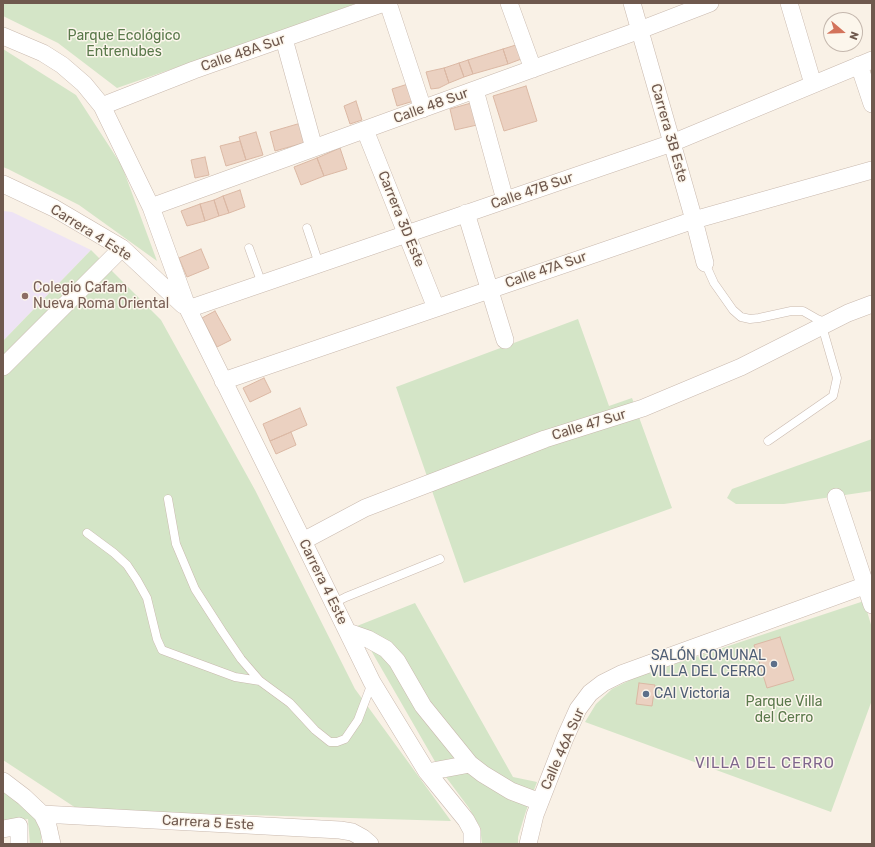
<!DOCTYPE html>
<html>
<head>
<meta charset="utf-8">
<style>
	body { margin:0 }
	#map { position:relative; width:875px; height:847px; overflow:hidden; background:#f9f1e6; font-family:Rubik,sans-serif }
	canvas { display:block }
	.frame { position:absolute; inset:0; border:4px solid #6f594e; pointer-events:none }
	.north { position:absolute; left:823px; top:12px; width:40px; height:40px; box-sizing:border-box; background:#fcf6ec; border:1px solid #c4b7ad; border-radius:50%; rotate:109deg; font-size:11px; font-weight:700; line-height:16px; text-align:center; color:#6f594e }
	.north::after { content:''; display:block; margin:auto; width:14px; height:18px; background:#d3735b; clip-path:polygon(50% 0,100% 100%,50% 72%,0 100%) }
</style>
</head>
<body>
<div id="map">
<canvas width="875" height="847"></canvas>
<div class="frame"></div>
<div class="north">N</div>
</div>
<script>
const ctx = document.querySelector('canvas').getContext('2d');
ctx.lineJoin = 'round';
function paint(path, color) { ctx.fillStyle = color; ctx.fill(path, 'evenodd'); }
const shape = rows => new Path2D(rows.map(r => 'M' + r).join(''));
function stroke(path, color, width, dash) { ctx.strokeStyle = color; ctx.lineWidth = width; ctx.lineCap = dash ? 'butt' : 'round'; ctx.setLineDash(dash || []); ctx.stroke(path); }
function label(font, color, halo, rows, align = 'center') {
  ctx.font = font + ' Rubik,sans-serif'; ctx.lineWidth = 3; ctx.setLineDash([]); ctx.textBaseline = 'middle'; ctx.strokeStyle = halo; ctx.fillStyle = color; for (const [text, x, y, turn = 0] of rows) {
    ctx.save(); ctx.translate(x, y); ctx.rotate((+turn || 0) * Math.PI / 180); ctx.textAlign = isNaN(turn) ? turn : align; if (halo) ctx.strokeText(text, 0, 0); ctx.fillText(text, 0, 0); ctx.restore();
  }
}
const education = shape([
	[3,211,12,212,91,250,3,341]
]);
const green = shape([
	[3,3,357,3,299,25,117,88,58,43,3,16],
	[3,49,76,95,122,166,157,261,79,205,8,169,3,167],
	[91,250,161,320,255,490,355,689,451,821,79,810,3,760,3,341],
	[578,319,609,406,632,398,672,508,464,583,396,387],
	[872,439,872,491,784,504,736,504,727,498,732,489],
	[864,601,872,628,872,700,831,812,585,722,596,704,612,689,638,676],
	[415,603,513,777,537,782,526,811,518,837,518,844,482,844,480,827,469,808,437,765,357,626],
	[3,788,34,813,41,832,41,844,30,844,28,819,3,823]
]);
const building = shape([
	[519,44,524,58,508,64,503,49,519,44],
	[503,49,508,64,473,74,468,60,503,49],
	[468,60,473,74,464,77,459,63,468,60],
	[459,63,464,77,449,83,444,68,459,63],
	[444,68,449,83,439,88,431,89,426,72,444,68],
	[408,84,414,101,397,106,392,89,408,84],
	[526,86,537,121,504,131,493,96,526,86],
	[356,101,362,120,350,124,344,106,356,101],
	[471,103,477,125,455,130,450,109,471,103],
	[301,123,307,142,275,151,270,132,301,123],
	[256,132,263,155,246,160,239,137,256,132],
	[240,141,246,160,226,166,220,146,240,141],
	[340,148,347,169,324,176,317,158,340,148],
	[205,157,209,175,195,178,191,160,205,157],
	[317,158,324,176,301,185,294,167,317,158],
	[240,190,245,207,229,213,223,196,240,190],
	[223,196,229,213,219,216,214,200,223,196],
	[214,200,219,216,205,221,200,204,214,200],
	[200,204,205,221,187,226,181,211,200,204],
	[201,249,209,268,187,277,179,258,201,249],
	[215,311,231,340,217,347,202,318,215,311],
	[264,378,271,392,250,402,243,388,264,378],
	[300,408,307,425,270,441,263,424,300,408],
	[291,432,296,445,276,454,270,441,291,432],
	[780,637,794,680,767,688,754,645,780,637],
	[639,683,655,685,652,706,636,704,639,683]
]);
const service = shape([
	[307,228,319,264],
	[249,248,262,284],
	[705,263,714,283,733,310,741,317,750,319,759,318,791,311,803,311,817,319,827,323],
	[768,441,833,396,837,378,822,326],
	[168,499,176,544,195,589,222,631,241,659,260,681],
	[87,533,114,553,127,565,137,580,147,598,157,639,162,650,235,677,260,681,290,703,315,730,330,742,337,742,345,739,358,720,372,683],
	[334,603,346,597,440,559]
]);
const minor = shape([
	[388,3,423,109],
	[509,3,533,69],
	[632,3,694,220,705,263],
	[789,3,813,84],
	[3,36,43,53,62,65,84,84,102,106,151,207,188,309,303,541,372,682,427,772,466,820,472,831,472,844],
	[284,39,314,148],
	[859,65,872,104],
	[475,90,505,200],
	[102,106,194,70,384,3],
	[365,130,436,308],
	[3,184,54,208,122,248,183,305],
	[151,207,640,30,710,3],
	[466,213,505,340],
	[188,309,672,143,872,60],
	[3,367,122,248],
	[223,381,694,220,872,170],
	[836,497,872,605],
	[303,541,365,508,545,439,643,408,741,367,848,313,872,304],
	[348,632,368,639,386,649,397,661,423,706,470,764,483,774,511,791,540,802],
	[427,772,470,764],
	[3,781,24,797,42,814,48,826,52,844],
	[42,814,340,830,352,832,363,838,370,844],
	[3,829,19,826,19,844],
	[528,844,535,815,565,738,578,709,590,693,603,683,621,674,872,583]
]);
const markers = [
	[25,296,4,"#8d6e63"],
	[774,664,4,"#5c6f8a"],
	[646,694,4,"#5c6f8a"]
];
const parkNames = [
	["Parque Ecológico",124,36],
	["Entrenubes",124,52],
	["Parque Villa",784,702],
	["del Cerro",784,718]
];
const streetNames = [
	["Calle 48A Sur",243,53,-19],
	["Calle 48 Sur",431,106,-20],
	["Carrera 3B Este",669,133,74],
	["Calle 47B Sur",532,191,-19],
	["Carrera 3D Este",401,219,68],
	["Carrera 4 Este",91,233,32],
	["Calle 47A Sur",546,270,-19],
	["Calle 47 Sur",589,425,-17],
	["Carrera 4 Este",323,582,64],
	["Calle 46A Sur",563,749,-66],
	["Carrera 5 Este",208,823,3]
];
const educationNames = [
	["Colegio Cafam",33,288],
	["Nueva Roma Oriental",33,304]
];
const serviceNames = [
	["SALÓN COMUNAL",766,656],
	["VILLA DEL CERRO",766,672],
	["CAI Victoria",654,694,"left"]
];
const neighbourhoodNames = [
	["VILLA DEL CERRO",765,764]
];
paint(education, '#eee3f5');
paint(green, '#d4e5c7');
paint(building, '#ebd1c1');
stroke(building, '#dbb8a4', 1);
stroke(service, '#c9b9ae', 9);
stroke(minor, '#c9b9ae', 18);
stroke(service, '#fff', 8);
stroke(minor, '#fff', 17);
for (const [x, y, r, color] of markers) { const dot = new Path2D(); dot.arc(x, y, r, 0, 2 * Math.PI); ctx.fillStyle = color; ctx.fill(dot); stroke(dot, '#fcf6ec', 1.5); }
label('14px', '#5a794b', '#fcf6ec', parkNames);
label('14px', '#6f594e', '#fcf6ec', streetNames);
label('14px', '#785e54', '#fcf6ec', educationNames, 'left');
label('14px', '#4e5e75', '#fcf6ec', serviceNames, 'right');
ctx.letterSpacing = '1px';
label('15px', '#7e668c', '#fcf6ec', neighbourhoodNames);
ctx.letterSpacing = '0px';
</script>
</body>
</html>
